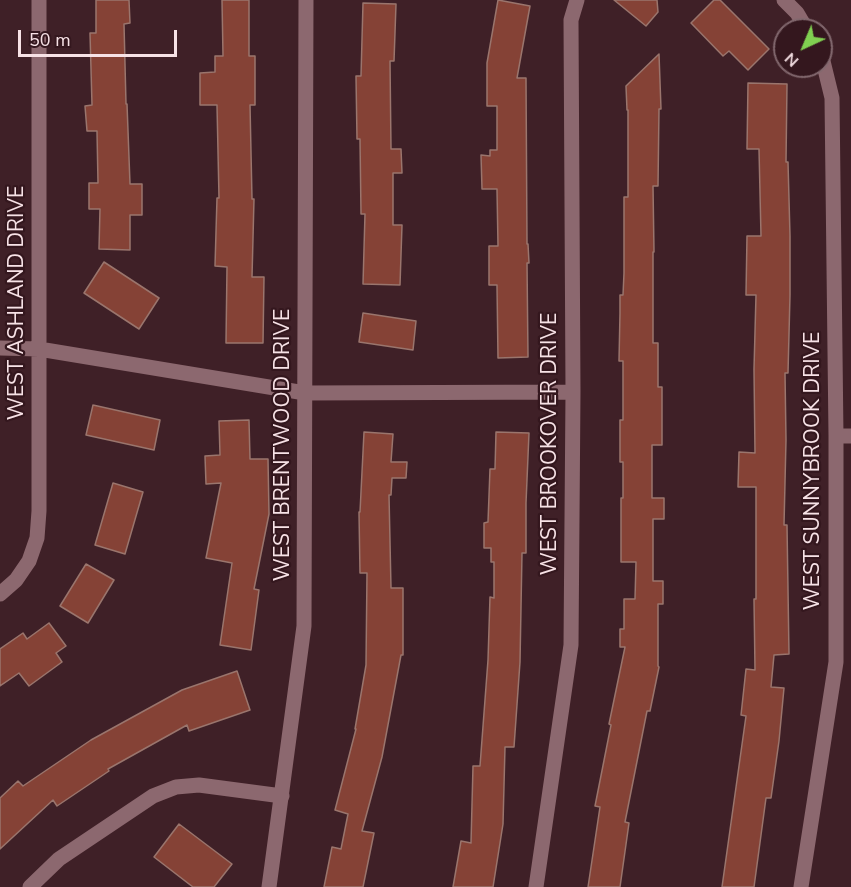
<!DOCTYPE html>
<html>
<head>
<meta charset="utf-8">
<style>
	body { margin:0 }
	#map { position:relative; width:851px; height:887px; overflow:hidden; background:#3f2027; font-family:"Nunito Sans",sans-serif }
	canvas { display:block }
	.north { position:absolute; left:773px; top:18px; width:60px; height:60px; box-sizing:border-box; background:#34171e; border:2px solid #82686e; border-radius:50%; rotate:224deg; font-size:16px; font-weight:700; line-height:24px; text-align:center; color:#f7e2e6 }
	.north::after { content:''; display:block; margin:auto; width:21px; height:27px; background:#80d051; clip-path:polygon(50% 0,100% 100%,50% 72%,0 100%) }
	.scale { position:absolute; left:18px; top:30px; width:159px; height:27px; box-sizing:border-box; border:3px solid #f7e2e6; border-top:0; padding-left:8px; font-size:18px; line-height:21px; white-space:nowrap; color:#f7e2e6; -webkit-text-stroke:4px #34171e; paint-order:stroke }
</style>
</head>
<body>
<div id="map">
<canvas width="851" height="887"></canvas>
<div class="north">N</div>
<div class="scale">50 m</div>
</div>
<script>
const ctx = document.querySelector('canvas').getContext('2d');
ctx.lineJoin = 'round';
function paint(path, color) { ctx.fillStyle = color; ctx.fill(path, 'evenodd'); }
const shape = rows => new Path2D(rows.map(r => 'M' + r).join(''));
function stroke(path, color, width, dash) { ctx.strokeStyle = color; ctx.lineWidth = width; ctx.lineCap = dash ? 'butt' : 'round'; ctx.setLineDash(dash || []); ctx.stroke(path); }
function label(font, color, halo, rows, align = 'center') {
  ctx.font = font + ' "Nunito Sans",sans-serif'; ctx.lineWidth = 4.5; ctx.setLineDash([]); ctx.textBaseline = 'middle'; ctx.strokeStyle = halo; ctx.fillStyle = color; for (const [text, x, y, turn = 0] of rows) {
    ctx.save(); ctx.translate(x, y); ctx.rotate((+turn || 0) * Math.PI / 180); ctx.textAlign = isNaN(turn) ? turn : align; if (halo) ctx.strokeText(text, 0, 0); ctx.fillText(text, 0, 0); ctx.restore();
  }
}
const building = shape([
	[96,0,129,0,130,23,124,24,126,104,127,104,130,184,142,184,142,215,130,215,130,250,99,249,100,209,89,209,89,183,98,183,97,131,87,131,85,106,92,105,90,33,96,33,96,0],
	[222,0,249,0,249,56,255,56,255,105,250,105,252,199,254,199,252,277,264,277,263,343,226,343,227,267,215,266,217,198,219,198,217,105,200,105,200,73,215,72,215,56,223,56,222,0],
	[498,0,530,6,517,78,526,78,527,244,528,244,529,263,527,263,528,357,498,358,497,285,489,285,489,246,498,246,497,189,482,189,481,155,490,156,490,150,497,150,497,106,487,106,487,63,498,0],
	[614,0,657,0,658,12,646,26,614,0],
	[714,0,720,0,769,49,748,70,729,51,723,56,691,23,714,0],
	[363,3,396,4,394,61,390,61,391,149,401,149,402,173,393,173,393,225,402,225,400,285,363,284,365,214,361,214,360,139,357,139,356,76,361,76,363,3],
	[659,54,661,109,659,109,658,186,653,186,654,252,653,252,653,343,658,343,658,387,662,387,662,445,652,445,652,498,664,498,664,519,653,519,653,581,663,581,663,604,658,604,658,666,659,667,650,711,647,711,625,822,629,823,620,887,588,887,600,807,595,806,611,725,609,724,625,647,620,647,620,629,624,629,624,599,635,599,636,562,621,562,621,498,623,498,623,462,620,462,620,420,623,420,623,361,619,361,620,313,620,295,623,295,624,273,624,197,628,197,628,110,627,110,626,86,659,54],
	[748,83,787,84,786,162,788,162,790,236,790,295,788,373,785,373,786,440,784,525,787,525,789,654,774,655,771,687,784,688,779,741,771,798,766,798,754,887,722,887,746,716,741,715,746,669,755,670,754,599,756,599,756,487,738,487,739,452,755,453,754,369,756,295,746,295,747,236,761,236,759,149,747,149,748,83],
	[104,262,159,298,139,329,84,293,104,262],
	[363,313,416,321,413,350,359,342,363,313],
	[93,405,160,420,154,450,86,435,93,405],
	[249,420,250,459,268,459,269,514,254,589,259,590,251,650,220,645,232,563,206,558,221,483,206,484,205,456,220,455,219,421,249,420],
	[364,432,393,434,391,462,407,462,406,478,392,478,391,495,389,495,391,588,403,588,403,655,401,655,382,757,362,831,374,833,363,887,324,887,332,847,341,849,348,814,335,810,356,729,355,729,366,665,367,573,360,573,359,512,360,512,364,432],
	[496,432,529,433,526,503,526,553,522,553,520,662,514,747,505,747,503,824,493,887,453,887,461,841,471,843,473,766,480,766,488,660,490,597,494,598,494,562,491,562,491,548,484,548,484,523,488,522,490,469,495,469,496,432],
	[113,483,143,492,125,554,95,545,113,483],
	[86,564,114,580,88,623,60,606,86,564],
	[49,623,66,646,56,653,62,662,29,686,19,673,0,686,0,649,23,633,27,639,49,623],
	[237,671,250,710,189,731,187,725,108,769,109,771,57,806,53,800,0,849,0,798,18,781,23,786,91,740,182,690,237,671],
	[179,824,232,864,214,887,193,887,154,857,179,824]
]);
const minor = shape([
	[784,0,797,13,807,30],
	[0,348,39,349,305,393,573,392],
	[836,436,851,436],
	[0,594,16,580,29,561,37,538,39,511,39,0],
	[30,887,59,859,153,796,176,787,199,785,282,796],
	[269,887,304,626,306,0],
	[536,887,571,645,573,392,571,20,577,0],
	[801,887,836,662,836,436,832,98,821,53]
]);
const streetNames = [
	["WEST ASHLAND DRIVE",18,303,-90],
	["WEST BROOKOVER DRIVE",551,444,-90],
	["WEST BRENTWOOD DRIVE",284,445,-90],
	["WEST SUNNYBROOK DRIVE",814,471,-90]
];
paint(building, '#854236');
stroke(building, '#9a756d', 1.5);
stroke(minor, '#8c686f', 15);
label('21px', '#f7e2e6', '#34171e', streetNames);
</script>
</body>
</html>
